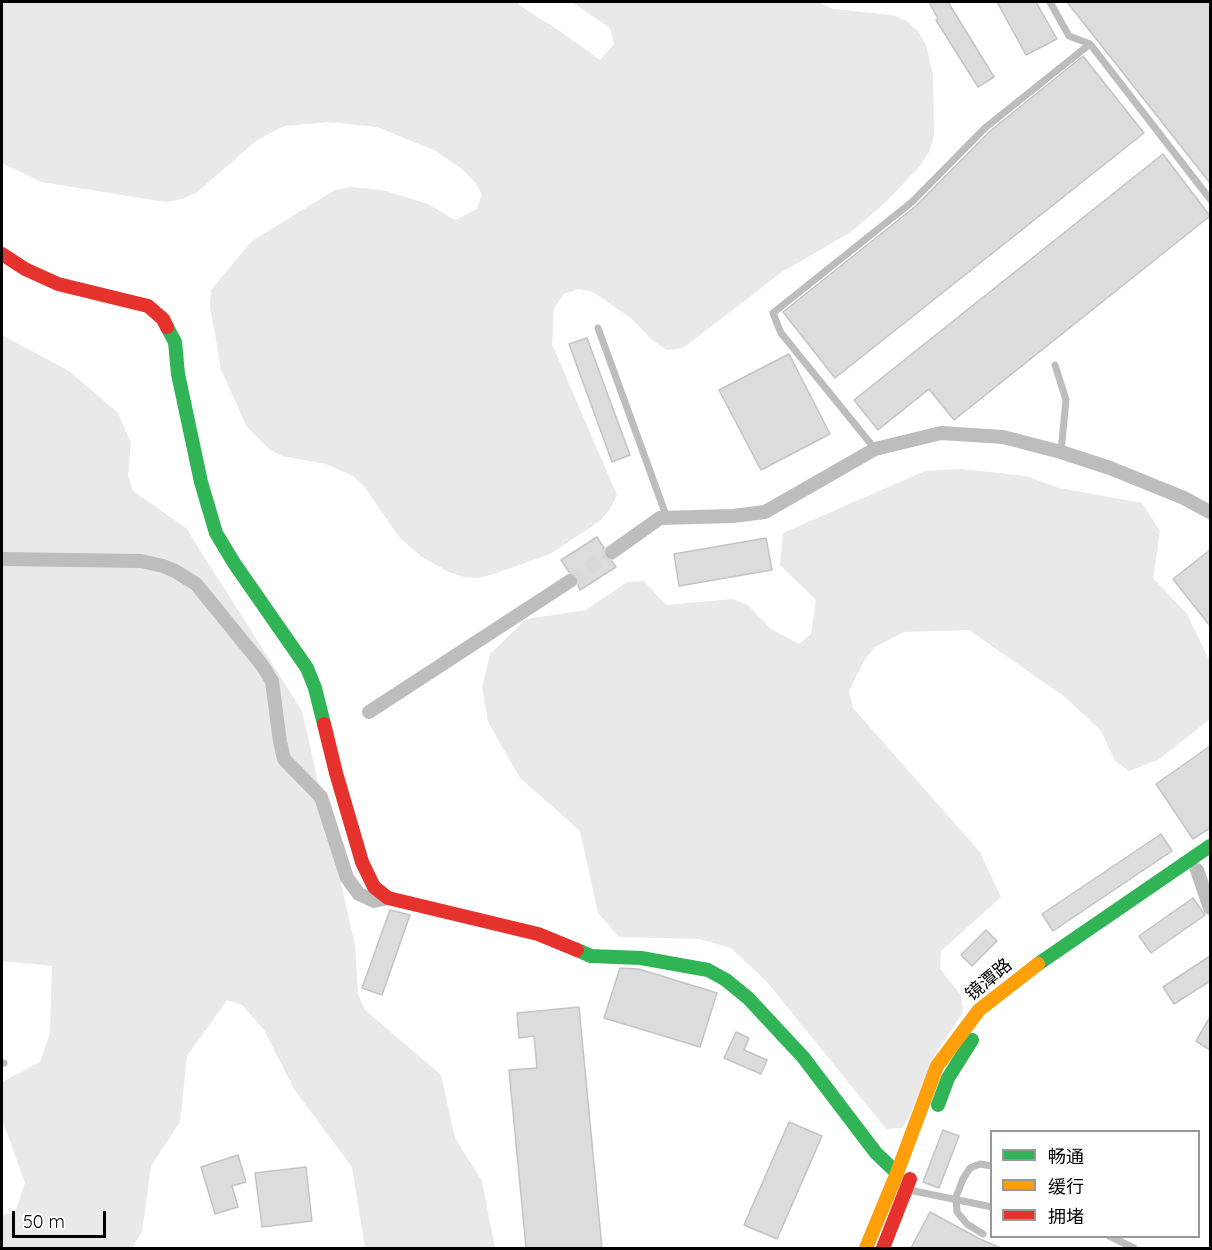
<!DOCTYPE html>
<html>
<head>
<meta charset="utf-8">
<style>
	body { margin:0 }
	#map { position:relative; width:1212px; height:1250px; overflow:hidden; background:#fff; font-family:Quicksand,"Noto Sans SC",sans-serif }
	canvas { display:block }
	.frame { position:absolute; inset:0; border:3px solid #000; pointer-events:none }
	.legend { position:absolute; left:990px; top:1130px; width:210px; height:108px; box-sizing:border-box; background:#fff; border:2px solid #999; margin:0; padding:8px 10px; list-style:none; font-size:18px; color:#000 }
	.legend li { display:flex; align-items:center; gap:12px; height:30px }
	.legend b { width:30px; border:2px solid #999 }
	.scale { position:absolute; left:12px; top:1211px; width:94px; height:27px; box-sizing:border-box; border:3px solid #000; border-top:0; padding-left:8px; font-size:18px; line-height:21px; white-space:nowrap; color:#000; -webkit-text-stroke:4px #fff; paint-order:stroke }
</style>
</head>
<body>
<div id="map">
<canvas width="1212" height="1250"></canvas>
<div class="frame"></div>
<ul class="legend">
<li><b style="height:8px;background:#30b455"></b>畅通</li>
<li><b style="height:8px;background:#ff9f0a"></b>缓行</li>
<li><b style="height:8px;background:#e5322d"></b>拥堵</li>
</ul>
<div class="scale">50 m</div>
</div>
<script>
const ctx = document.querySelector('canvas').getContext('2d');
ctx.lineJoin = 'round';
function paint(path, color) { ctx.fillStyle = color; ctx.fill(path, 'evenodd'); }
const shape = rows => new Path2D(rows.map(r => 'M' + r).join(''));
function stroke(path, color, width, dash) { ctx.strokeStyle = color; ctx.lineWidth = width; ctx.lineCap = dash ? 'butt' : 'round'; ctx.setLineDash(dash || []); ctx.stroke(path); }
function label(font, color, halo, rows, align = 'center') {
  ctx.font = font + ' Quicksand,"Noto Sans SC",sans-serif'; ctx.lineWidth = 5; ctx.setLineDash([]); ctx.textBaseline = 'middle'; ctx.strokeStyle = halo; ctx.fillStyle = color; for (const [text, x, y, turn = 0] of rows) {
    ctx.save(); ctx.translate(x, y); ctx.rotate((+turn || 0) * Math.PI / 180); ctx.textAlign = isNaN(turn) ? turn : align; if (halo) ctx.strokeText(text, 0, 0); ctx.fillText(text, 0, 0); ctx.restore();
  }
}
const green = shape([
	[2,2,516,2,528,11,557,29,600,60,614,44,610,28,572,2,817,2,833,9,892,15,907,21,918,31,926,45,933,74,934,136,929,152,920,166,886,202,851,232,782,272,683,348,667,350,653,341,632,319,593,292,578,289,564,294,554,308,552,344,617,495,610,509,600,521,550,554,494,574,479,578,464,577,449,572,422,557,399,537,364,486,353,476,326,464,282,456,269,449,247,427,221,370,210,306,211,290,252,241,335,190,350,187,382,190,428,204,455,220,477,209,482,194,474,181,462,169,436,151,377,127,330,122,284,126,256,141,196,193,182,199,166,202,41,182,2,163],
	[2,335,69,371,118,413,131,443,128,475,133,491,186,528,302,711,355,945,358,994,365,1010,441,1075,455,1138,482,1181,495,1248,365,1248,352,1167,294,1089,264,1030,242,1005,227,1000,187,1056,180,1122,151,1166,142,1232,132,1248,2,1248,2,1215,15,1212,25,1183,2,1119,2,1082,40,1062,50,1033,52,966,2,961],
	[961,469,1026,476,1059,488,1142,503,1160,531,1153,578,1187,614,1210,662,1210,719,1158,760,1129,771,1115,761,1101,731,1065,697,969,630,904,632,875,647,864,661,849,691,853,708,980,852,1001,897,941,951,940,969,961,995,963,1012,936,1053,911,1113,902,1128,886,1129,767,982,731,948,700,939,619,937,598,913,580,831,520,778,488,722,482,687,490,654,526,619,586,610,627,582,644,581,666,605,733,599,748,605,771,629,799,644,811,634,816,600,780,565,783,533,925,471]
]);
const building = shape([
	[929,2,948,2,994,77,978,87,936,20,938,19,929,2],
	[997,2,1036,2,1057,39,1026,55,997,2],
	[1067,2,1210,2,1210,183,1067,2],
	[1083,56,1144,133,835,378,783,312,916,206,989,132,1083,56],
	[1163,154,1210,216,954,420,929,389,878,430,854,400,1163,154],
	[587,338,630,455,612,462,569,344,587,338],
	[789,354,830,434,761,470,719,390,789,354],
	[597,537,604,548,604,557,608,560,612,561,616,567,580,590,578,586,579,581,578,577,575,573,569,572,561,560,597,537],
	[766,538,772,570,679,586,674,554,766,538],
	[1210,550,1210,626,1173,579,1210,550],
	[1210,746,1210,828,1193,839,1156,784,1210,746],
	[1161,834,1172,851,1053,931,1042,914,1161,834],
	[1193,898,1205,915,1151,953,1139,936,1193,898],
	[390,910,410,915,382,995,362,988,390,910],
	[986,930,997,941,972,966,961,955,986,930],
	[1210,956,1210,981,1174,1004,1163,987,1210,956],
	[620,968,639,969,717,993,700,1047,604,1018,620,968],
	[579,1007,602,1248,526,1248,509,1070,537,1068,534,1036,519,1038,517,1013,579,1007],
	[1210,1017,1210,1050,1196,1041,1210,1017],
	[736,1032,749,1038,744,1050,767,1060,761,1074,724,1058,736,1032],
	[789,1122,822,1136,777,1239,744,1225,789,1122],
	[943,1130,959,1136,939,1188,923,1182,943,1130],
	[238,1155,246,1182,232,1186,238,1207,215,1214,201,1167,238,1155],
	[306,1167,312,1221,262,1227,255,1173,306,1167],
	[930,1212,980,1239,1001,1248,911,1248,930,1212]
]);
const streetTunnel = shape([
	[570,581,612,552]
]);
const lane = shape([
	[1050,2,1069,36,1090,44,1210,199],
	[598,328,667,518],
	[1055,365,1066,400,1061,452],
	[875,449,781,333,773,313,912,202,985,128,1090,44],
	[2,1063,4,1063],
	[963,1179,970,1168,980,1164,992,1166],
	[909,1190,992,1207],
	[1109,1236,1134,1248]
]);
const street = shape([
	[612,552,660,518,733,516,765,512,875,449,941,433,1003,437,1061,452,1110,468,1184,498,1210,512],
	[2,559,141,561,163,566,175,571,196,584,262,665,272,681,280,742,284,759,321,797,347,878,359,894,374,901,388,898],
	[369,712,570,581],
	[1197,870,1210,908]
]);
const fast = shape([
	[167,327,175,342,178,374,201,482,216,533,234,563,307,668,315,688,324,724],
	[577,950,591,956,641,958,708,970,726,980,748,998,803,1057,876,1153,897,1173],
	[1038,964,1210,846],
	[938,1105,948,1078,972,1040]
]);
const slow = shape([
	[866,1248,897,1173,937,1066,979,1010,1038,964]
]);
const jam = shape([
	[2,254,25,269,58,284,148,306,163,319,167,327],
	[324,724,336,773,362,862,374,887,388,898,538,934,577,950],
	[883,1248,910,1179]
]);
const laneBridge = shape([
	[963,1179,956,1197,957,1212,967,1224,983,1234]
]);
const streetNames = [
	["镜潭路",989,980,-40]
];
paint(green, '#e9e9e9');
paint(building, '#dcdcdc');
stroke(building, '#c4c4c4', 1.5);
stroke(streetTunnel, '#d9d9d9', 14, [14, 7]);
stroke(lane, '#bdbdbd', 7);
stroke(street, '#bdbdbd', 14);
stroke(fast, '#30b455', 14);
stroke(slow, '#ff9f0a', 14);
stroke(jam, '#e5322d', 14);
stroke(laneBridge, '#bdbdbd', 7);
label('18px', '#000', '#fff', streetNames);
</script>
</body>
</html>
